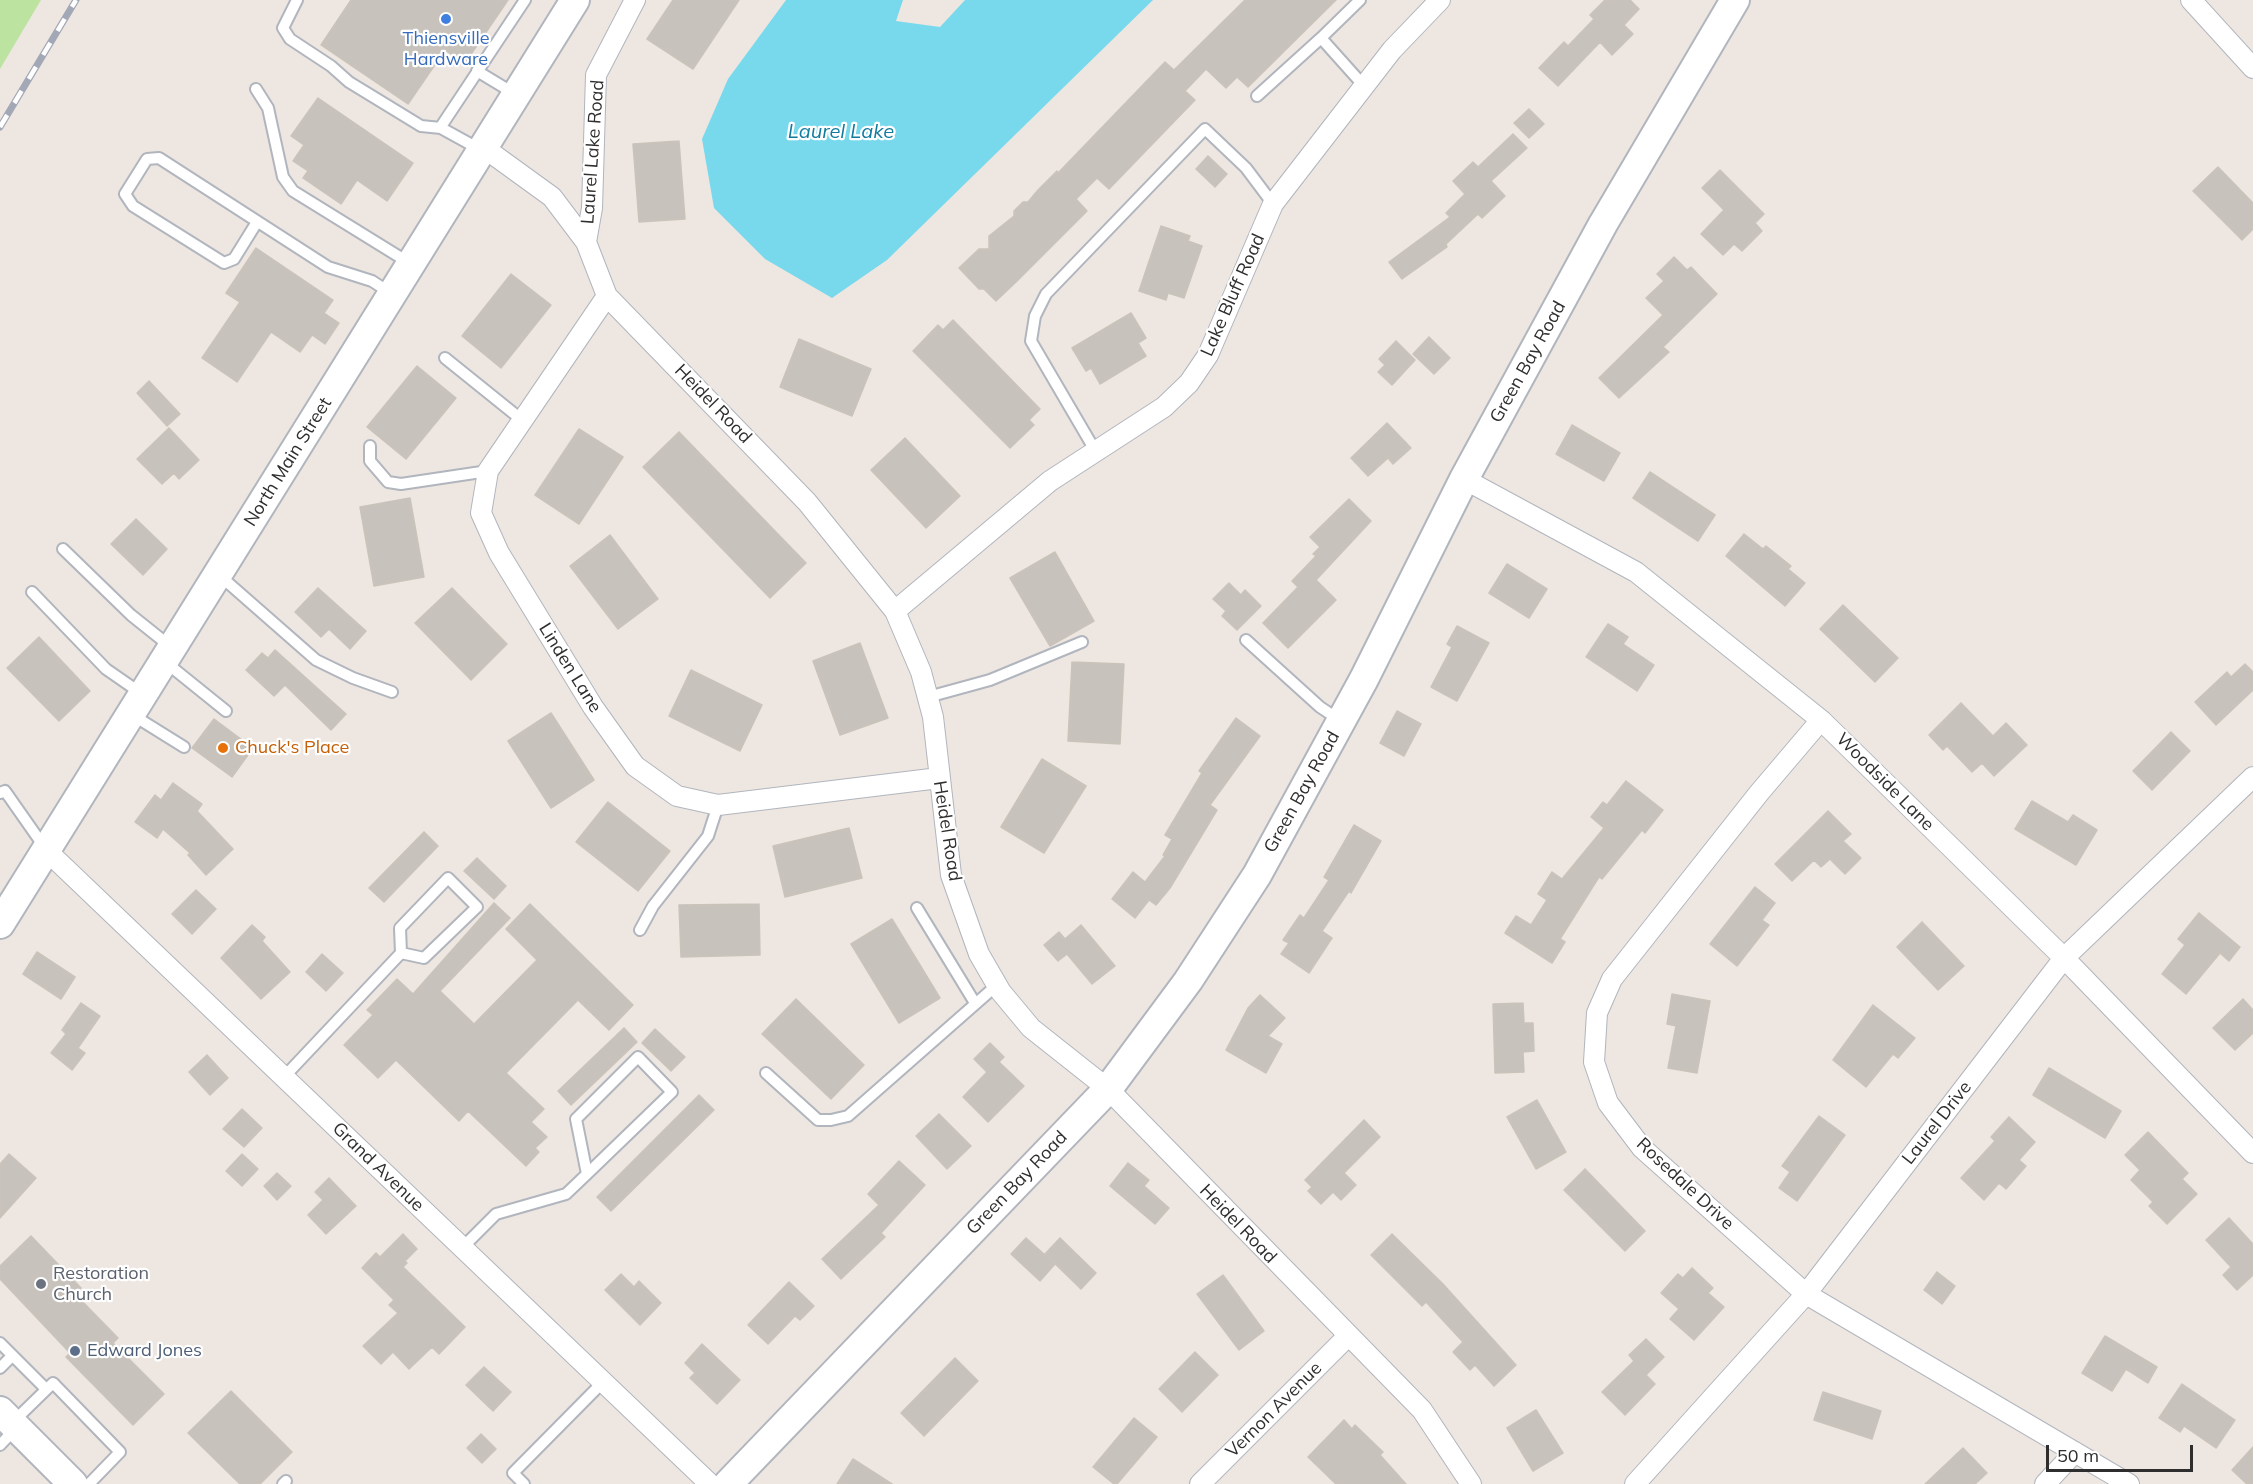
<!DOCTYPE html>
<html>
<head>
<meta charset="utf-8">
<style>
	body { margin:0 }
	#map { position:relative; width:2253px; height:1484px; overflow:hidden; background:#eee7e1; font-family:Mulish,sans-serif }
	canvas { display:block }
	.scale { position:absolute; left:2046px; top:1445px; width:147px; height:27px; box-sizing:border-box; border:3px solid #2e2e2e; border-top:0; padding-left:8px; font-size:18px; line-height:21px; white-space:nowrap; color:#2e2e2e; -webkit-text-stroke:4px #fff; paint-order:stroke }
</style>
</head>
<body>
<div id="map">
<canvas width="2253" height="1484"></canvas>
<div class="scale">50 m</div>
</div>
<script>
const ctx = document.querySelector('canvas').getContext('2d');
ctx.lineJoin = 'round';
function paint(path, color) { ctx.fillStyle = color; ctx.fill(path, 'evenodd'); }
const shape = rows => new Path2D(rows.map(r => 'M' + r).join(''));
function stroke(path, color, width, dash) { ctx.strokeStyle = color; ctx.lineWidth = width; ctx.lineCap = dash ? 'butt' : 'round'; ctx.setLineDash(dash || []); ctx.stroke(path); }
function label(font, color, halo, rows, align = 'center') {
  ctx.font = font + ' Mulish,sans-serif'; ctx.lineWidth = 4.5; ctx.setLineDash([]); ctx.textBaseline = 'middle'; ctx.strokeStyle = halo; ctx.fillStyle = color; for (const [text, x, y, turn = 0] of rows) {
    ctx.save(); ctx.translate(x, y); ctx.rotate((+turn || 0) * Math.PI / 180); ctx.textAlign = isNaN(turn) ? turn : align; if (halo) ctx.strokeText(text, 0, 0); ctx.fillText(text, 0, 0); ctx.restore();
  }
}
const green = shape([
	[0,0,41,0,0,69]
]);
const water = shape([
	[786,0,903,0,896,21,940,27,965,0,1153,0,887,260,832,298,765,259,714,208,702,139,728,79]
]);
const building = shape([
	[351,0,508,0,465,63,445,50,408,104,321,45,351,0],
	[673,0,739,0,693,69,647,39,673,0],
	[1245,0,1336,0,1248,87,1237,77,1226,88,1206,69,1185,91,1195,100,1109,189,1097,178,1076,199,1087,211,1016,282,996,301,984,289,979,289,959,268,979,249,989,249,989,236,1014,216,1014,211,1023,202,1028,202,1038,190,1057,171,1058,173,1165,62,1174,70,1245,0],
	[1605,0,1630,0,1639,9,1624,25,1633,34,1612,55,1600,42,1558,86,1539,68,1564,42,1568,46,1594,19,1590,15,1605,0],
	[318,98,413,163,387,201,357,180,341,204,303,178,308,171,293,161,304,145,291,136,318,98],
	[1529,109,1544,124,1529,138,1514,123,1529,109],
	[1513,134,1527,148,1491,181,1505,196,1482,218,1478,214,1446,244,1447,247,1402,279,1389,262,1450,217,1446,213,1465,194,1453,181,1473,162,1478,167,1513,134],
	[679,141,685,219,639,222,633,144,679,141],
	[1208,156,1227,174,1215,187,1196,169,1208,156],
	[2218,167,2253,203,2253,229,2242,240,2193,191,2218,167],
	[1720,170,1764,214,1755,223,1762,231,1742,251,1734,244,1723,255,1701,234,1724,210,1702,188,1720,170],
	[1161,226,1190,236,1188,241,1202,246,1184,298,1168,293,1166,300,1139,291,1161,226],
	[256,248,333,300,324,313,339,323,325,344,312,335,300,352,271,332,237,382,202,358,240,302,226,293,256,248],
	[1674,257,1687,270,1691,267,1717,294,1663,347,1669,352,1619,398,1599,378,1663,315,1646,298,1664,281,1657,274,1674,257],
	[511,274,551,305,501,368,462,336,511,274],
	[1131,313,1146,338,1138,343,1146,356,1100,384,1091,368,1086,371,1072,348,1131,313],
	[953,320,1040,409,1029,420,1034,425,1010,448,913,351,938,325,943,330,953,320],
	[1429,337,1450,358,1434,374,1413,354,1429,337],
	[799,339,871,369,852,416,780,387,799,339],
	[1396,341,1415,360,1392,385,1378,372,1385,365,1379,359,1396,341],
	[417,366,456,398,406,459,367,427,417,366],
	[149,381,180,414,167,426,137,393,149,381],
	[1387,423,1411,448,1393,464,1388,458,1368,476,1351,458,1387,423],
	[1572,425,1620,453,1604,481,1556,454,1572,425],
	[169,428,199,460,179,479,174,473,162,484,137,459,169,428],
	[579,429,623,457,579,524,535,495,579,429],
	[679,432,806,563,770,598,643,467,679,432],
	[905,438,960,496,926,528,871,470,905,438],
	[1650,472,1715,515,1698,541,1633,498,1650,472],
	[410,498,424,577,374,586,360,507,410,498],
	[1349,499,1371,521,1316,580,1336,600,1288,648,1263,623,1298,587,1292,581,1316,556,1313,554,1320,547,1310,537,1349,499],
	[136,519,167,549,143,575,111,544,136,519],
	[1744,534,1763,549,1766,546,1791,566,1788,569,1805,583,1785,606,1726,556,1744,534],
	[610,535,658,599,618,629,570,566,610,535],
	[1055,552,1094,621,1050,646,1010,578,1055,552],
	[1507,564,1547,589,1529,618,1489,593,1507,564],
	[1229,583,1241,595,1245,590,1261,606,1237,630,1222,616,1226,611,1213,599,1229,583],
	[318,588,366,631,350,649,329,629,321,637,295,612,318,588],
	[452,588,507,644,471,680,415,623,452,588],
	[1843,605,1898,658,1875,682,1820,629,1843,605],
	[1608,624,1628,637,1623,644,1654,665,1637,691,1586,657,1608,624],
	[1457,626,1489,643,1457,701,1431,687,1452,647,1447,644,1457,626],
	[39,637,90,691,59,721,7,668,39,637],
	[860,643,888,718,840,735,813,661,860,643],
	[275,650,346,714,331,730,285,685,274,696,246,670,262,653,268,658,275,650],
	[1072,662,1124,664,1120,744,1068,741,1072,662],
	[2245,664,2253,672,2253,690,2216,725,2195,702,2227,672,2231,677,2245,664],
	[691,670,762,705,740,751,669,716,691,670],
	[1961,703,1993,736,2006,723,2027,745,1994,776,1982,763,1972,772,1947,746,1943,750,1929,735,1961,703],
	[1397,711,1421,724,1404,756,1380,743,1397,711],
	[551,713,594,780,551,808,508,741,551,713],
	[1236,718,1260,736,1210,805,1217,810,1170,888,1156,905,1149,900,1135,918,1112,899,1133,872,1145,882,1165,856,1163,855,1172,839,1165,835,1202,773,1199,771,1236,718],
	[214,719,253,748,232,777,192,748,214,719],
	[2171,732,2190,751,2152,790,2133,771,2171,732],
	[1042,759,1086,786,1044,853,1001,827,1042,759],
	[1626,781,1663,810,1645,833,1642,830,1602,879,1599,877,1560,939,1565,942,1552,963,1505,933,1516,916,1531,925,1547,900,1538,894,1552,872,1562,879,1604,828,1591,817,1603,802,1607,805,1626,781],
	[173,783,202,804,197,811,233,849,206,875,188,855,190,853,163,829,157,838,135,822,155,795,161,800,173,783],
	[2032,801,2068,822,2073,815,2097,830,2076,865,2015,829,2032,801],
	[608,802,670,851,638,891,576,842,608,802],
	[1828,811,1851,834,1843,841,1861,858,1845,874,1830,859,1821,867,1814,860,1792,881,1775,864,1828,811],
	[1354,825,1381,841,1351,893,1349,891,1322,931,1332,938,1309,973,1281,954,1289,943,1283,940,1300,915,1304,918,1329,880,1324,877,1354,825],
	[849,828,862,878,785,897,773,846,849,828],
	[424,832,438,846,384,902,369,888,424,832],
	[477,858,506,886,494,899,464,871,477,858],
	[1755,887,1775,903,1762,920,1769,925,1737,966,1710,944,1755,887],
	[196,890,216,909,192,934,172,914,196,890],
	[494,903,510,918,440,991,474,1024,537,960,506,929,530,904,633,1005,609,1030,578,1000,506,1073,544,1109,531,1122,547,1137,535,1148,539,1152,526,1166,468,1111,459,1121,396,1060,378,1078,344,1045,373,1015,367,1010,397,979,413,994,494,903],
	[759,904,760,955,681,957,679,905,759,904],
	[2199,913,2240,947,2229,961,2220,953,2186,994,2162,974,2185,945,2178,939,2199,913],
	[892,919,940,998,899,1023,851,944,892,919],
	[1922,922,1964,966,1938,990,1897,947,1922,922],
	[252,925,265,937,262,941,290,972,261,999,221,958,252,925],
	[1081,925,1115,966,1092,984,1067,954,1058,961,1044,945,1059,932,1065,939,1081,925],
	[37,952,75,977,61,999,23,974,37,952],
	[322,954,343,973,326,991,306,972,322,954],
	[1672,994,1710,1001,1697,1073,1668,1068,1676,1026,1667,1024,1672,994],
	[1260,995,1285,1018,1268,1036,1282,1044,1266,1073,1226,1050,1248,1008,1260,995],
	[796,999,864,1065,831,1099,762,1034,796,999],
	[2243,999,2253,1010,2253,1033,2235,1050,2213,1028,2243,999],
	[81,1003,100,1016,78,1048,85,1053,72,1070,51,1053,66,1034,62,1030,81,1003],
	[1523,1003,1524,1023,1533,1023,1534,1051,1523,1052,1524,1072,1495,1073,1493,1004,1523,1003],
	[1873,1005,1915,1038,1898,1058,1893,1054,1866,1087,1833,1060,1873,1005],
	[624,1028,637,1042,571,1105,558,1091,624,1028],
	[655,1029,685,1057,671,1071,642,1043,655,1029],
	[990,1043,1004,1057,999,1062,1024,1086,988,1122,963,1097,987,1072,974,1059,990,1043],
	[207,1055,228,1078,210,1095,189,1072,207,1055],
	[2049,1068,2121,1111,2105,1138,2033,1095,2049,1068],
	[699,1095,714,1110,611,1211,597,1197,699,1095],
	[1537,1100,1566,1152,1536,1169,1507,1117,1537,1100],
	[242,1109,262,1128,244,1147,223,1129,242,1109],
	[939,1114,971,1146,947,1169,916,1136,939,1114],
	[1819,1116,1845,1135,1797,1201,1779,1188,1790,1172,1782,1166,1819,1116],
	[2009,1117,2035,1142,2019,1160,2026,1166,2006,1189,1999,1183,1984,1200,1961,1178,1995,1141,1991,1137,2009,1117],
	[1364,1120,1380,1137,1344,1173,1356,1185,1341,1200,1333,1192,1321,1204,1308,1191,1312,1187,1305,1180,1364,1120],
	[2148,1132,2188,1173,2182,1179,2197,1194,2167,1224,2149,1206,2153,1202,2131,1180,2140,1170,2125,1155,2148,1132],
	[9,1154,36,1178,0,1218,0,1164,9,1154],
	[242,1154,258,1169,242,1186,226,1171,242,1154],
	[899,1161,925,1185,881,1233,885,1237,841,1279,822,1259,879,1205,868,1194,899,1161],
	[1128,1163,1149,1180,1144,1186,1169,1208,1155,1224,1110,1186,1128,1163],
	[1585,1169,1645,1231,1625,1251,1564,1190,1585,1169],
	[277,1173,291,1186,277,1200,264,1186,277,1173],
	[329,1178,356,1206,326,1234,308,1215,323,1200,315,1192,329,1178],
	[2229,1218,2253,1244,2253,1275,2237,1290,2223,1275,2231,1267,2206,1240,2229,1218],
	[403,1234,417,1249,405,1261,407,1263,403,1267,465,1327,439,1354,432,1347,409,1369,393,1352,381,1364,363,1346,398,1313,389,1305,394,1300,362,1268,376,1253,380,1257,403,1234],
	[1392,1234,1443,1284,1516,1365,1494,1386,1475,1365,1470,1370,1453,1352,1463,1342,1426,1302,1422,1306,1371,1255,1392,1234],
	[31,1236,81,1288,75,1294,118,1338,113,1343,164,1394,133,1425,66,1357,70,1353,0,1279,0,1266,31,1236],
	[1026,1238,1055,1264,1040,1281,1011,1254,1026,1238],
	[1060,1238,1096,1273,1081,1289,1045,1254,1060,1238],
	[1692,1268,1713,1288,1708,1293,1724,1307,1694,1340,1670,1319,1679,1309,1661,1293,1678,1274,1683,1278,1692,1268],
	[1937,1272,1955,1286,1942,1304,1924,1290,1937,1272],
	[621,1274,634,1287,639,1281,661,1303,640,1325,605,1290,621,1274],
	[1223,1275,1264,1331,1239,1350,1197,1294,1223,1275],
	[789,1282,814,1306,800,1320,795,1316,768,1344,748,1325,789,1282],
	[2105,1336,2157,1367,2148,1383,2126,1369,2112,1391,2082,1373,2105,1336],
	[1646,1339,1664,1357,1646,1375,1655,1384,1625,1415,1602,1392,1634,1361,1629,1355,1646,1339],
	[702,1344,740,1380,717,1404,690,1378,695,1373,685,1363,702,1344],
	[1195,1352,1218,1375,1182,1412,1159,1389,1195,1352],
	[955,1358,978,1381,924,1436,901,1413,955,1358],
	[484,1367,511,1392,493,1411,466,1385,484,1367],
	[2182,1384,2235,1420,2216,1448,2184,1426,2180,1432,2159,1418,2182,1384],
	[231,1391,292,1452,260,1484,240,1484,188,1433,231,1391],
	[1823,1392,1881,1411,1872,1439,1814,1420,1823,1392],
	[1536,1410,1563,1453,1533,1471,1507,1428,1536,1410],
	[1134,1418,1157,1437,1117,1484,1114,1484,1093,1467,1134,1418],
	[1344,1420,1352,1429,1355,1425,1383,1452,1380,1455,1406,1484,1336,1484,1308,1457,1344,1420],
	[481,1434,496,1449,482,1463,467,1448,481,1434],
	[2253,1447,2253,1484,2247,1484,2232,1470,2253,1447],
	[1963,1448,1987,1473,1975,1484,1925,1484,1963,1448],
	[853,1459,892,1484,837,1484,853,1459]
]);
const lane = shape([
	[297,0,283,28,290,39,331,66,349,82,421,126,441,128,481,150],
	[1360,0,1321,38,1364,86],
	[477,71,515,94],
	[256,89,268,108,283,177,293,191,411,264],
	[1257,96,1321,38],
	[440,128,525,0],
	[257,222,234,259,224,263,133,206,125,194,147,159,159,158,328,267,372,281,392,294],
	[445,358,522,420],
	[370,446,370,461,388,482,401,484,488,471],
	[1096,452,1031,341,1035,316,1046,294,1205,129,1246,168,1273,204],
	[63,549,131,615,171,647],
	[218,574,316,660,353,678,392,692],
	[32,592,106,669,142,694],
	[1246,640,1320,707,1341,721],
	[164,661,226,711],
	[928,697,990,680,1082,642],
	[131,714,184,747],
	[0,793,5,791,45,848],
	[917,908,975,1003],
	[640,930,653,906,708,836,718,805],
	[766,1073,818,1120,831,1120,848,1116,997,985],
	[284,1077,401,953,400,928,448,878,477,907,424,958,401,953],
	[463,1247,496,1214,566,1194,587,1174,672,1092,638,1057,576,1119,587,1174],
	[0,1343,46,1389],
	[0,1368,12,1356],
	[12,1423,53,1383,120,1452,89,1484],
	[0,1445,16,1428],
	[283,1484,286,1481],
	[524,1484,513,1473,603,1382]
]);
const street = shape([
	[2191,0,2253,68],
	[483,147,552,197,586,242,607,296,807,502,895,611,921,672,933,717,951,875,979,954,1001,992,1031,1028,1108,1089,1422,1410,1471,1484],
	[586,242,592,208,596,75,635,0],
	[607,296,488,471,481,513,499,553,593,707,635,766,677,796,718,805,939,778],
	[1464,479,1636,572,1821,720,2064,958,2253,1153],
	[895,611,1050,481,1164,407,1189,383,1208,355,1273,204,1392,50,1440,0],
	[1821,720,1759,793,1612,979,1597,1013,1594,1062,1608,1103,1642,1148,1806,1294,2129,1484],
	[46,850,710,1484],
	[1200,1484,1348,1336],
	[1635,1484,1806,1294,2064,958,2253,777],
	[2045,1484,2075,1452]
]);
const secondary = shape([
	[0,924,575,0],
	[0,1411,73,1484],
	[728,1484,1108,1089,1188,981,1257,875,1364,679,1464,479,1603,224,1735,0]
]);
const rail = shape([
	[0,127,76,0]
]);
const markers = [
	[446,19,6,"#3f7fe0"],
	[223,748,6,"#e8710a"],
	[41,1284,6,"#6b7280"],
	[75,1351,6,"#5c6f8a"]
];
const shopNames = [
	["Thiensville",446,39],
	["Hardware",446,60]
];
const streetNames = [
	["Laurel Lake Road",593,152,-86],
	["Lake Bluff Road",1233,295,-66],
	["Green Bay Road",1528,362,-61],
	["Heidel Road",713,404,46],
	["North Main Street",288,462,-58],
	["Linden Lane",570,668,58],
	["Woodside Lane",1885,782,45],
	["Green Bay Road",1302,792,-61],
	["Heidel Road",947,831,81],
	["Laurel Drive",1937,1123,-52],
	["Grand Avenue",378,1167,44],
	["Green Bay Road",1017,1183,-46],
	["Rosedale Drive",1685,1184,43],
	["Heidel Road",1238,1224,46],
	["Vernon Avenue",1274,1410,-45]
];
const foodNames = [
	["Chuck's Place",235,748]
];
const worshipNames = [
	["Restoration",53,1274],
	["Church",53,1295]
];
const serviceNames = [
	["Edward Jones",87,1351]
];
const waterNames = [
	["Laurel Lake",841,132]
];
paint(green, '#bde3a0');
paint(water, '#78d9ec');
paint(building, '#c7c2bc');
stroke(building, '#cac3ba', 1.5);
stroke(lane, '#b1b5bd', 14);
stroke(street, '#b1b5bd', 22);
stroke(secondary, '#b1b5bd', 32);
stroke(lane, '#fff', 10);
stroke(street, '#fff', 20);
stroke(secondary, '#fff', 28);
stroke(rail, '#a3a8b7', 7);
stroke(rail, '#fff', 4.5, [14]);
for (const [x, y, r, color] of markers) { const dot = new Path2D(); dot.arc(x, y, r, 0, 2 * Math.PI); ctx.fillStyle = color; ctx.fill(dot); stroke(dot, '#fff', 2); }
label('18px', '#366cbe', '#fff', shopNames);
label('18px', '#2e2e2e', '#fff', streetNames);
label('18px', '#c56008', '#fff', foodNames, 'left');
label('18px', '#5b616d', '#fff', worshipNames, 'left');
label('18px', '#4e5e75', '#fff', serviceNames, 'left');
label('italic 20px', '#127b9e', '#fff', waterNames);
</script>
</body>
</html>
